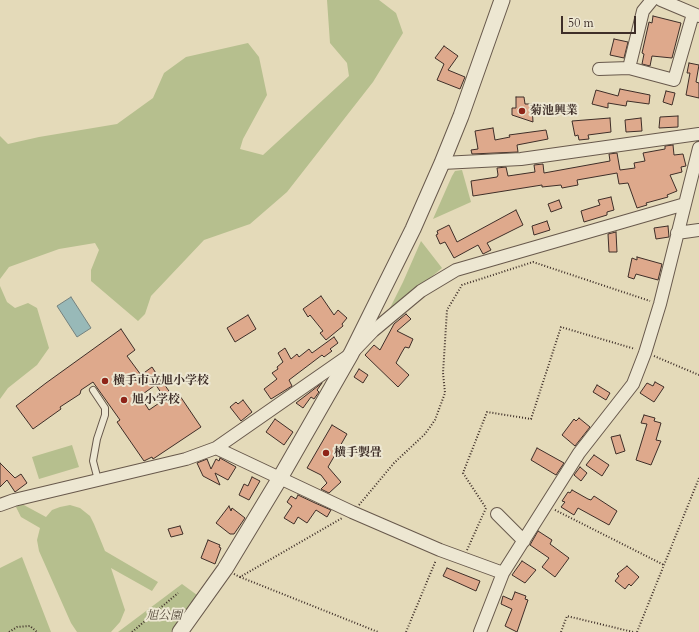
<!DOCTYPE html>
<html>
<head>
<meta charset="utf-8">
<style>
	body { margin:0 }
	#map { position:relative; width:699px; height:632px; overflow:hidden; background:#e4dab9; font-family:Cardo,serif }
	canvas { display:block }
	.scale { position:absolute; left:561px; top:16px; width:75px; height:18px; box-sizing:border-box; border:2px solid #3e2e28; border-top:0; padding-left:5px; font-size:12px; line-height:14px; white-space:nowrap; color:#3e2e28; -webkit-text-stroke:3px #ede7d2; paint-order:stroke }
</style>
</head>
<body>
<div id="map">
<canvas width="699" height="632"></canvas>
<div class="scale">50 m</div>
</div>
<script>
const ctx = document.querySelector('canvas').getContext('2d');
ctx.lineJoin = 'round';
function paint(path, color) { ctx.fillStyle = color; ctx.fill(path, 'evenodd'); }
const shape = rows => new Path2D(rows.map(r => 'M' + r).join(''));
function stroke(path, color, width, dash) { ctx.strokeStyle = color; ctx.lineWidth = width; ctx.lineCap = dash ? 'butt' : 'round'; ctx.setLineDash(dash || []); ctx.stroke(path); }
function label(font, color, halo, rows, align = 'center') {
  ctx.font = font + ' Cardo,"Noto Serif JP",serif'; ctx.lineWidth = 4; ctx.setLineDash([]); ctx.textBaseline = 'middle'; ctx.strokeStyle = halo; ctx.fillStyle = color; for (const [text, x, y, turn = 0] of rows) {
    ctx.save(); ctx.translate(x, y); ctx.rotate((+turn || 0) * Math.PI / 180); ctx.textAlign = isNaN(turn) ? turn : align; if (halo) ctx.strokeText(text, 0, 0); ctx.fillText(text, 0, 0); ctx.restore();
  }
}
const green = shape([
	[327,0,379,0,396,13,403,33,373,82,287,192,250,224,204,240,151,296,145,314,138,321,91,281,91,270,99,250,95,243,59,249,9,267,0,279,0,136,8,144,39,137,117,124,153,98,164,73,186,57,248,43,259,57,267,95,243,139,240,149,263,155,349,76,347,63,330,43],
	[462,170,471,202,433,219,452,176,455,171],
	[421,241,442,268,387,314,403,282],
	[0,286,7,302,15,308,28,303,37,308,49,348,37,365,8,388,0,399],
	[72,445,79,467,39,479,32,457],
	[22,504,46,517,52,510,60,507,70,505,80,508,90,516,94,524,105,551,158,582,152,591,111,568,125,610,120,622,111,632,77,632,71,623,39,551,37,540,40,528,21,517,16,507],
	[22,557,51,632,0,632,0,568],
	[182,584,197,595,171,632,118,632]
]);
const water = shape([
	[71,297,91,328,77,337,57,306,71,297]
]);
const building = shape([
	[653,16,681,23,672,58,652,56,650,66,642,64,644,54,642,53,649,22,652,23,653,16],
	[614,39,628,42,624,58,610,55,614,39],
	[444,46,458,56,448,70,465,77,460,89,437,80,444,64,435,58,444,46],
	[689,63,699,65,696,82,699,83,699,98,686,95,690,73,687,73,689,63],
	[620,89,650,95,649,104,627,101,626,106,608,103,608,108,592,104,596,90,618,96,620,89],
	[666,91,675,93,672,105,663,102,666,91],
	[516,97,524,97,525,104,532,104,533,122,512,115,512,108,516,108,516,97],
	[678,116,678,127,659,128,660,117,678,116],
	[610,118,611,132,588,135,589,139,579,140,578,135,575,136,572,121,610,118],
	[641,118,642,131,626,132,625,120,641,118],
	[493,128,495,140,510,137,509,135,546,130,548,139,517,145,518,152,472,154,471,150,478,149,475,131,493,128],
	[673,145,674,155,683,154,686,166,681,167,682,172,670,175,677,191,667,195,668,197,646,203,647,205,637,208,628,183,619,184,617,173,577,180,578,185,562,188,561,185,542,187,542,185,473,196,471,181,497,177,498,175,497,168,506,167,508,176,535,172,534,165,543,164,544,173,610,161,609,154,617,153,620,170,635,168,634,163,645,161,643,153,665,149,665,146,673,145],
	[611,197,614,210,607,212,607,215,584,222,581,211,600,205,598,200,611,197],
	[559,200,562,208,551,212,548,204,559,200],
	[516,210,523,225,487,243,491,250,483,254,478,245,454,258,445,242,440,244,436,235,438,234,437,231,449,225,457,242,516,210],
	[547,221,550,230,534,235,532,226,547,221],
	[668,226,669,237,656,239,654,228,668,226],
	[616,232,617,252,609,252,608,234,616,232],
	[637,257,662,264,658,280,636,274,634,279,628,277,632,258,637,260,637,257],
	[321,296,334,315,338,310,347,318,342,324,343,326,326,340,320,333,323,331,310,315,308,317,303,309,321,296],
	[406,314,411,319,397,331,413,339,409,348,405,347,402,352,396,363,409,375,398,387,365,355,374,345,380,350,394,324,406,314],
	[248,315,256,329,235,342,227,328,248,315],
	[121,329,135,350,127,356,141,375,152,367,161,381,140,396,149,410,165,399,156,385,162,381,171,394,175,392,176,394,178,393,201,427,153,459,152,457,144,461,117,422,120,420,93,382,81,390,80,394,60,407,61,409,33,429,16,406,46,383,121,329],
	[334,337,338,343,330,349,332,351,324,357,322,355,289,380,292,386,271,399,264,389,277,379,272,373,278,369,277,367,283,362,278,353,285,348,291,359,297,354,299,357,309,349,312,353,334,337],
	[359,369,368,375,363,383,354,377,359,369],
	[655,382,664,387,654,402,640,393,647,383,653,386,655,382],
	[322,383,317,390,319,392,314,399,311,397,303,408,296,403,322,383],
	[597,385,610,393,606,400,593,392,597,385],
	[243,400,252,412,241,421,230,407,236,402,238,404,243,400],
	[644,415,655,418,654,421,661,423,656,440,661,441,651,465,636,460,647,424,641,423,644,415],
	[579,418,590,427,575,446,562,435,574,419,576,421,579,418],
	[275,419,293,432,284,445,266,432,275,419],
	[332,425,347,434,328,467,341,482,329,493,321,489,327,483,321,475,307,468,332,425],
	[620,435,625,451,616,454,611,437,620,435],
	[537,448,564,463,556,475,531,460,537,448],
	[594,455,609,465,602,476,586,465,594,455],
	[220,458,236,467,228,480,215,473,220,485,203,476,197,463,207,459,211,469,216,459,219,461,220,458],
	[0,463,15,478,21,474,27,483,15,492,7,480,0,487,0,463],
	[580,467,587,473,581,481,574,475,580,467],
	[252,477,260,481,249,500,239,495,244,484,248,486,252,477],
	[572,490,588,499,591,500,594,496,617,511,609,525,578,508,574,515,561,507,565,502,562,501,568,492,570,493,572,490],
	[298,495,315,503,331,510,327,517,316,510,307,523,298,517,294,524,284,518,292,506,287,502,291,496,296,499,298,495],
	[229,506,231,511,232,508,245,518,234,534,230,534,216,523,229,506],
	[180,526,183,534,171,537,168,529,180,526],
	[538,531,552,540,550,544,569,558,555,577,542,567,549,558,530,545,538,531],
	[208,540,220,545,219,547,221,548,215,564,201,558,208,540],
	[522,561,536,570,525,583,512,575,522,561],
	[627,566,639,577,631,586,629,584,625,589,615,581,619,576,617,574,627,566],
	[447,568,480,581,476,591,443,576,447,568],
	[515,592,526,596,525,599,528,600,517,632,505,626,512,609,501,604,503,596,512,600,515,592]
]);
const path = shape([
	[654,356,699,375],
	[359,505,394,463,425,434,435,420,445,393,443,373,447,310,462,285,533,262,650,301],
	[555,510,664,565],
	[467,550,486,508,463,473,487,412,531,419,561,327,635,349],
	[234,574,240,577,342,518],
	[240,577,378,632],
	[9,632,17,627,30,626,37,632],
	[132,632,178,593],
	[406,632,436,560],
	[561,632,567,616,633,632],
	[637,632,699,478]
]);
const service = shape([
	[93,390,105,408,105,415,97,439,93,461,98,480]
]);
const minor = shape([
	[661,0,699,16],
	[629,68,643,11,652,0],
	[599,69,629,68,674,80,693,14],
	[442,163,521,159,699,134],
	[677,233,699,230],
	[216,448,352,512,440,550,503,573],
	[0,505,14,500,186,459,216,448,351,354,373,331,421,291,456,270,685,204],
	[497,514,524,541],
	[480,632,503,573,579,453,633,384,645,353,660,304,699,148]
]);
const tertiary = shape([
	[180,632,225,569,280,478,351,354,413,229,442,163,461,116,502,0]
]);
const markers = [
	[522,111,4,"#8f2418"],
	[105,381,4,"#8f2418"],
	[124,400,4,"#8f2418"],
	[326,453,4,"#8f2418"]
];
const poiNames = [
	["菊池興業",530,111],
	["横手市立旭小学校",113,381],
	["旭小学校",132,400],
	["横手製畳",334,453]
];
const parkNames = [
	["旭公園",164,616]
];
paint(green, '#b6bf8e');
paint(water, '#98b9b8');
stroke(water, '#74817e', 1);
paint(building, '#dea98c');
stroke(building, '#3e2e28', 1);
stroke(service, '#68594c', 8);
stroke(minor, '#68594c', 14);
stroke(tertiary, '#68594c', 17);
stroke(path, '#3e2e28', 2, [1, 2]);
stroke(service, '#ede7d2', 6);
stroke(minor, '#ede7d2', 12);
stroke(tertiary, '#ede7d2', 15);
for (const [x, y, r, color] of markers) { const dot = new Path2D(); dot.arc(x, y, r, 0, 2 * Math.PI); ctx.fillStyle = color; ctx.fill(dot); stroke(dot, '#ede7d2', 1.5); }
label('bold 12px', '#3e2e28', '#ede7d2', poiNames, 'left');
label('italic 12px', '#564b3c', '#ede7d2', parkNames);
</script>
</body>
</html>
